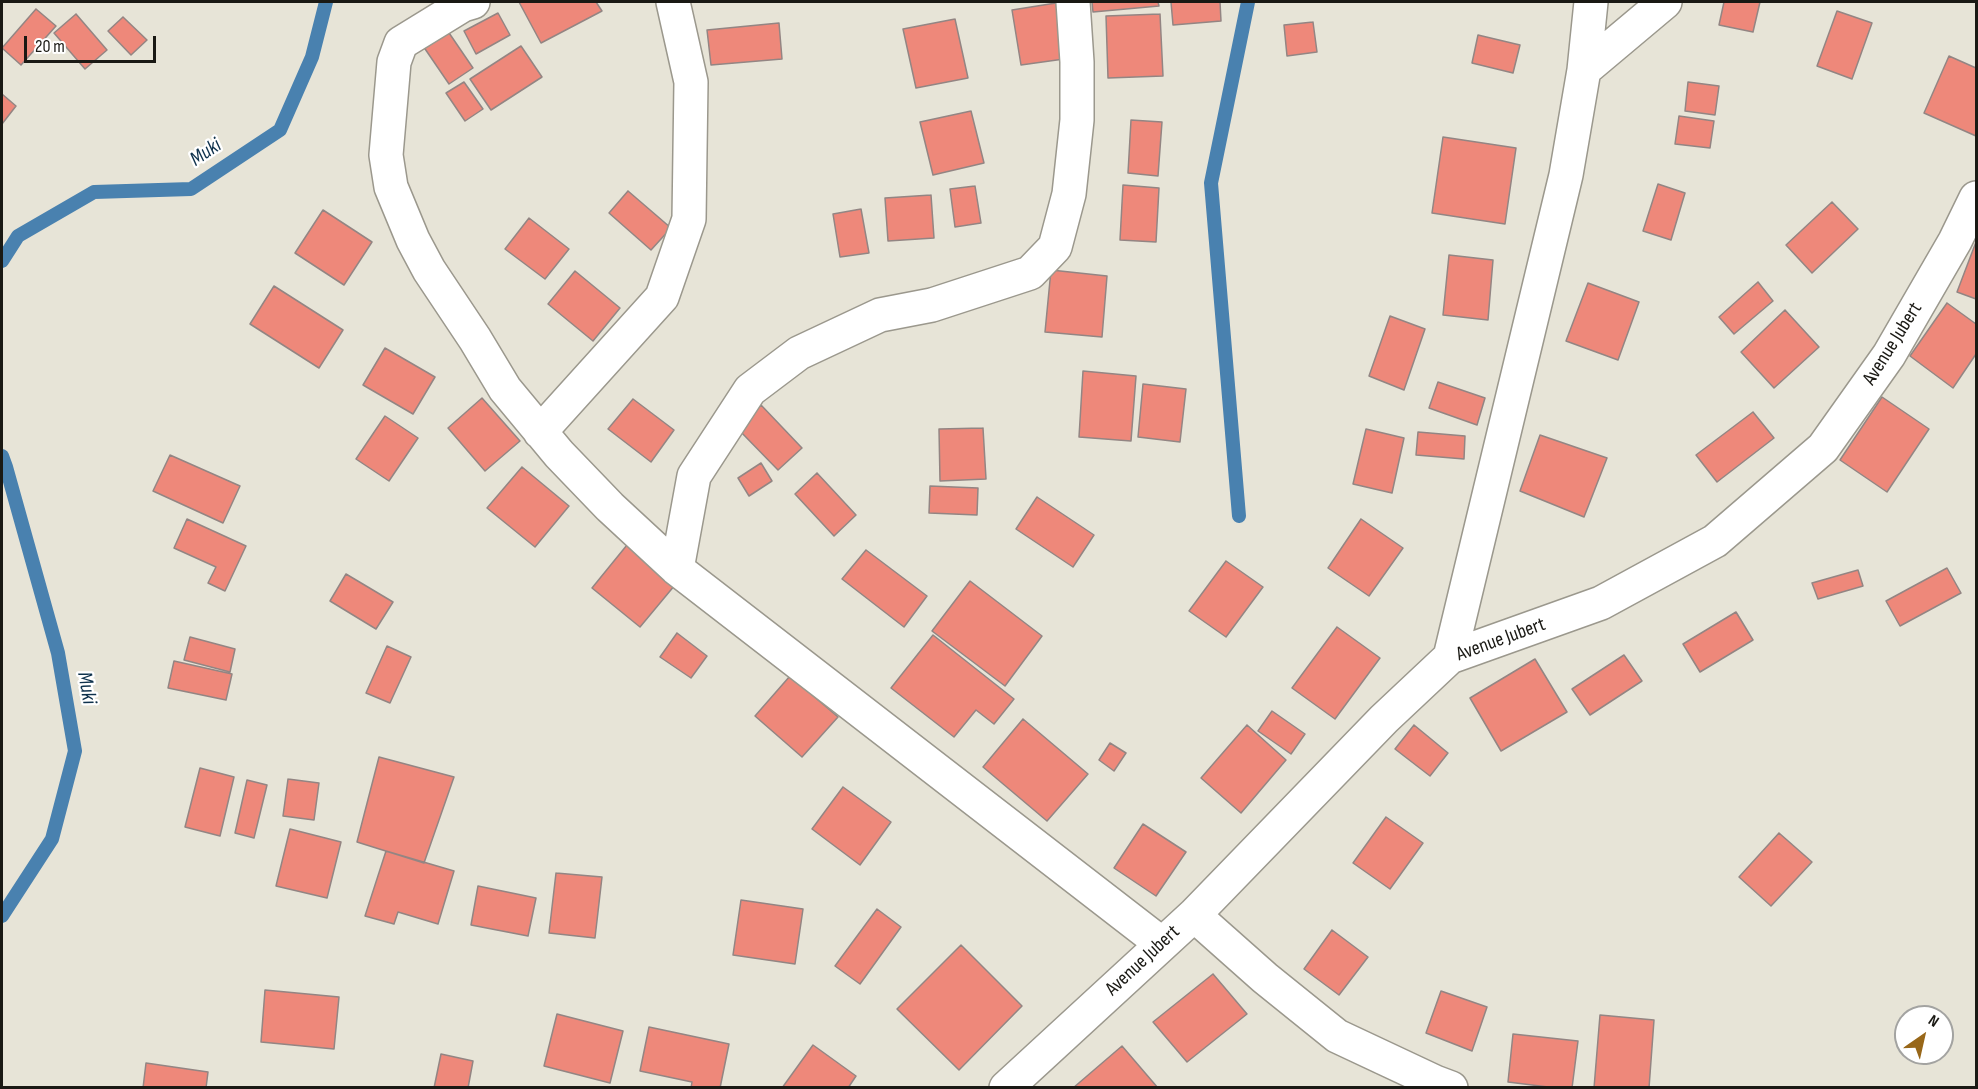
<!DOCTYPE html>
<html>
<head>
<meta charset="utf-8">
<style>
	body { margin:0 }
	#map { position:relative; width:1978px; height:1089px; overflow:hidden; background:#e7e4d7; font-family:"Sofia Sans Condensed",sans-serif }
	canvas { display:block }
	.frame { position:absolute; inset:0; border:3px solid #1a1914; pointer-events:none }
	.north { position:absolute; left:1894px; top:1005px; width:60px; height:60px; box-sizing:border-box; background:#fff; border:2px solid #a3a3a1; border-radius:50%; rotate:34deg; font-size:16px; font-weight:700; line-height:24px; text-align:center; color:#1a1914 }
	.north::after { content:''; display:block; margin:auto; width:21px; height:27px; background:#986719; clip-path:polygon(50% 0,100% 100%,50% 72%,0 100%) }
	.scale { position:absolute; left:24px; top:36px; width:132px; height:27px; box-sizing:border-box; border:3px solid #1a1914; border-top:0; padding-left:8px; font-size:18px; line-height:21px; white-space:nowrap; color:#1a1914; -webkit-text-stroke:4px #fff; paint-order:stroke }
</style>
</head>
<body>
<div id="map">
<canvas width="1978" height="1089"></canvas>
<div class="frame"></div>
<div class="north">N</div>
<div class="scale">20 m</div>
</div>
<script>
const ctx = document.querySelector('canvas').getContext('2d');
ctx.lineJoin = 'round';
const shape = rows => new Path2D(rows.map(r => 'M' + r).join(''));
function stroke(path, color, width, dash) { ctx.strokeStyle = color; ctx.lineWidth = width; ctx.lineCap = dash ? 'butt' : 'round'; ctx.setLineDash(dash || []); ctx.stroke(path); }
function paint(path, color) { ctx.fillStyle = color; ctx.fill(path, 'evenodd'); }
function label(font, color, halo, rows, align = 'center') {
  ctx.font = font + ' "Sofia Sans Condensed",sans-serif'; ctx.lineWidth = 4.5; ctx.setLineDash([]); ctx.textBaseline = 'middle'; ctx.strokeStyle = halo; ctx.fillStyle = color; for (const [text, x, y, turn = 0] of rows) {
    ctx.save(); ctx.translate(x, y); ctx.rotate((+turn || 0) * Math.PI / 180); ctx.textAlign = isNaN(turn) ? turn : align; if (halo) ctx.strokeText(text, 0, 0); ctx.fillText(text, 0, 0); ctx.restore();
  }
}
const stream = shape([
	[2,261,18,236,94,192,191,189,280,130,312,57,326,2],
	[2,456,6,467,58,653,75,751,52,839,2,916],
	[1239,516,1211,183,1248,2]
]);
const building = shape([
	[519,2,596,2,602,11,541,43,519,2],
	[1092,2,1158,2,1159,6,1093,12,1092,2],
	[1171,2,1220,2,1221,21,1173,25,1171,2],
	[1724,2,1760,2,1753,32,1719,25,1724,2],
	[1056,3,1064,59,1021,65,1012,10,1056,3],
	[36,9,56,26,21,65,2,48,36,9],
	[1837,11,1872,23,1852,79,1817,66,1837,11],
	[498,13,510,35,476,54,464,31,498,13],
	[76,14,107,50,85,69,54,33,76,14],
	[1160,14,1163,76,1108,78,1106,16,1160,14],
	[123,17,147,40,131,55,108,31,123,17],
	[955,19,968,78,916,88,903,29,955,19],
	[1313,22,1317,52,1287,56,1284,25,1313,22],
	[779,23,782,59,711,65,707,30,779,23],
	[445,27,473,68,449,84,421,43,445,27],
	[1478,35,1520,45,1513,73,1472,63,1478,35],
	[521,46,542,77,491,110,470,79,521,46],
	[1949,56,1976,68,1976,136,1924,113,1949,56],
	[464,82,483,109,465,121,446,93,464,82],
	[1688,82,1719,86,1715,115,1685,111,1688,82],
	[2,94,16,106,2,124,2,94],
	[971,111,984,163,933,175,920,122,971,111],
	[1679,116,1714,121,1710,148,1675,144,1679,116],
	[1131,120,1162,122,1158,176,1128,173,1131,120],
	[1443,137,1516,148,1505,224,1432,213,1443,137],
	[1658,184,1685,193,1671,240,1643,231,1658,184],
	[1123,185,1159,188,1156,242,1120,240,1123,185],
	[975,186,981,223,955,227,950,189,975,186],
	[628,191,671,228,651,250,609,213,628,191],
	[931,195,934,238,888,241,885,198,931,195],
	[1832,202,1858,229,1812,273,1786,245,1832,202],
	[861,209,869,253,840,257,833,214,861,209],
	[323,210,372,242,344,285,295,253,323,210],
	[529,218,569,249,545,279,505,249,529,218],
	[1976,242,1976,299,1957,292,1976,242],
	[1449,255,1493,260,1488,320,1443,315,1449,255],
	[1051,270,1107,276,1102,337,1045,332,1051,270],
	[575,271,620,308,593,341,548,304,575,271],
	[1758,282,1773,301,1734,334,1719,317,1758,282],
	[1588,283,1639,302,1618,360,1566,341,1588,283],
	[274,286,343,330,319,368,250,324,274,286],
	[1947,303,1976,324,1976,354,1953,388,1910,356,1947,303],
	[1785,310,1819,347,1774,388,1741,352,1785,310],
	[1390,316,1425,329,1404,390,1369,376,1390,316],
	[385,348,435,377,413,414,363,385,385,348],
	[1083,371,1136,376,1131,441,1079,437,1083,371],
	[1438,382,1485,398,1477,425,1429,408,1438,382],
	[1143,384,1186,389,1180,442,1138,437,1143,384],
	[1882,397,1929,429,1887,492,1840,460,1882,397],
	[482,398,520,441,485,471,448,428,482,398],
	[633,399,674,430,651,462,608,429,633,399],
	[761,405,802,448,778,470,737,428,761,405],
	[1753,412,1774,438,1717,482,1696,455,1753,412],
	[385,416,418,438,389,481,356,459,385,416],
	[983,428,986,479,940,481,939,429,983,428],
	[1366,429,1404,438,1392,493,1353,484,1366,429],
	[1418,432,1465,436,1464,459,1416,455,1418,432],
	[1540,435,1607,458,1584,517,1520,491,1540,435],
	[170,455,240,486,223,523,153,491,170,455],
	[761,463,772,481,749,496,738,478,761,463],
	[522,467,569,506,535,547,487,508,522,467],
	[817,473,856,515,834,536,795,494,817,473],
	[930,486,978,488,977,515,929,513,930,486],
	[1037,497,1094,535,1073,567,1016,529,1037,497],
	[187,519,246,546,225,591,208,583,216,567,174,548,187,519],
	[1361,519,1403,548,1369,596,1328,568,1361,519],
	[627,545,675,585,640,627,592,588,627,545],
	[866,550,927,596,904,627,842,579,866,550],
	[1226,561,1263,587,1226,637,1189,611,1226,561],
	[1947,568,1961,593,1900,626,1886,601,1947,568],
	[1858,570,1863,586,1818,599,1812,583,1858,570],
	[346,574,393,602,376,629,330,601,346,574],
	[970,581,1042,636,1005,686,932,631,970,581],
	[1736,612,1753,640,1700,672,1683,644,1736,612],
	[1337,627,1380,658,1335,719,1292,688,1337,627],
	[677,633,707,656,691,678,660,657,677,633],
	[933,635,1014,699,994,724,976,710,954,737,891,688,933,635],
	[190,637,235,649,230,672,184,660,190,637],
	[387,646,411,657,390,703,366,693,387,646],
	[1624,655,1642,681,1590,715,1572,689,1624,655],
	[1535,659,1567,712,1501,751,1470,698,1535,659],
	[174,661,232,674,226,700,168,688,174,661],
	[790,676,838,717,802,757,755,716,790,676],
	[1272,711,1305,734,1291,754,1258,731,1272,711],
	[1023,719,1088,774,1047,821,983,767,1023,719],
	[1247,725,1286,760,1241,813,1201,778,1247,725],
	[1414,725,1448,753,1430,776,1395,749,1414,725],
	[1110,743,1126,753,1114,771,1099,760,1110,743],
	[379,757,454,777,424,863,357,842,379,757],
	[200,768,234,777,220,836,185,827,200,768],
	[288,779,319,783,314,820,283,816,288,779],
	[247,780,267,785,254,838,235,833,247,780],
	[843,787,891,822,860,865,812,829,843,787],
	[1386,817,1423,843,1390,889,1353,863,1386,817],
	[1143,824,1186,852,1156,896,1114,868,1143,824],
	[290,829,341,842,327,898,276,886,290,829],
	[1779,833,1812,862,1771,906,1739,877,1779,833],
	[386,851,454,871,438,924,398,912,394,924,365,916,386,851],
	[556,873,602,877,595,938,549,933,556,873],
	[478,886,536,898,528,936,471,925,478,886],
	[741,900,803,909,795,964,733,955,741,900],
	[877,909,901,927,860,984,835,966,877,909],
	[1332,930,1368,957,1339,995,1304,969,1332,930],
	[961,945,1022,1006,959,1070,897,1009,961,945],
	[1213,974,1247,1014,1187,1062,1153,1022,1213,974],
	[265,990,339,997,334,1049,261,1042,265,990],
	[1441,991,1487,1007,1472,1051,1426,1033,1441,991],
	[557,1014,623,1031,610,1083,544,1066,557,1014],
	[1600,1015,1654,1020,1649,1088,1594,1088,1600,1015],
	[649,1027,729,1044,720,1088,691,1088,692,1082,640,1071,649,1027],
	[1513,1034,1578,1041,1572,1088,1556,1088,1508,1082,1513,1034],
	[813,1045,856,1076,848,1088,782,1088,813,1045],
	[1122,1046,1158,1088,1073,1088,1122,1046],
	[441,1054,473,1061,468,1088,434,1088,441,1054],
	[146,1063,208,1072,206,1088,143,1088,146,1063]
]);
const minor = shape([
	[473,2,463,5,401,43,394,62,386,155,391,187,413,240,429,270,475,339,505,389,559,454,610,507,677,569,1162,944],
	[1584,70,1665,2],
	[540,432,662,297,689,219,691,82,673,2],
	[677,569,694,476,750,390,799,353,880,315,932,305,1030,273,1055,247,1069,194,1077,120,1077,62,1073,2],
	[1450,657,1566,175,1584,70,1591,2],
	[1194,915,1265,978,1337,1036,1435,1082,1451,1088],
	[1006,1088,1194,915,1384,719,1450,657,1601,603,1715,541,1823,448,1889,355,1955,241,1976,198]
]);
const streetNames = [
	["Avenue Jubert",1893,344,-58],
	["Avenue Jubert",1501,640,-20],
	["Avenue Jubert",1143,961,-43]
];
const waterNames = [
	["Muki",206,153,-34],
	["Muki",86,688,80]
];
stroke(stream, '#4981af', 14);
paint(building, '#ee887a');
stroke(building, '#938583', 1.5);
stroke(minor, '#9b988d', 36);
stroke(minor, '#fff', 33);
label('20px', '#1a1914', '#fff', streetNames);
label('italic 21px', '#0e314c', '#fff', waterNames);
</script>
</body>
</html>
